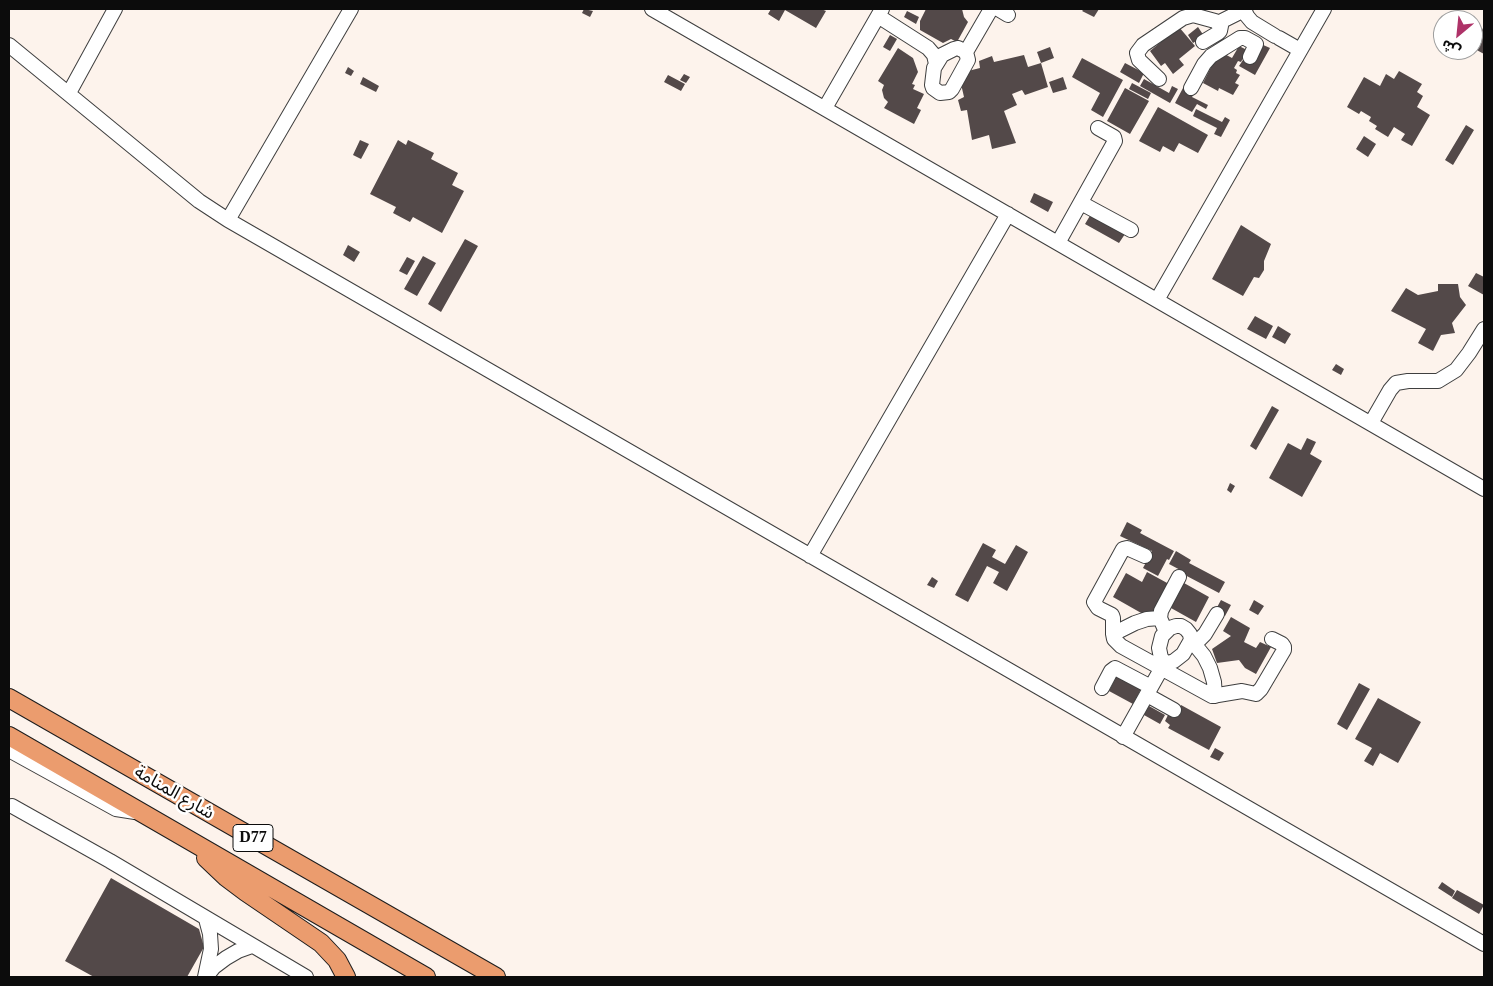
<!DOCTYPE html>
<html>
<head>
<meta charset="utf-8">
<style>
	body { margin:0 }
	#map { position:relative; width:1493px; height:986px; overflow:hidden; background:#fdf3ec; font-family:"Times New Roman","Noto Sans Arabic",serif }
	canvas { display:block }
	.frame { position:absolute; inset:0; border:10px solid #0c0c0c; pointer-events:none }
	.north { position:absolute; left:1433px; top:10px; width:50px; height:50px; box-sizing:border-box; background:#fff; border:1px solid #9e9e9e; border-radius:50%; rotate:208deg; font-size:14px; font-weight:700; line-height:20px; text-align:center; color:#0c0c0c }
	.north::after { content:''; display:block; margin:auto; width:18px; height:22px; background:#ae3268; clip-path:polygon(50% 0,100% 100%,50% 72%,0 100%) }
</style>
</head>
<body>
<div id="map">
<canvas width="1493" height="986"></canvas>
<div class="frame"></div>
<div class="north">ش</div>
</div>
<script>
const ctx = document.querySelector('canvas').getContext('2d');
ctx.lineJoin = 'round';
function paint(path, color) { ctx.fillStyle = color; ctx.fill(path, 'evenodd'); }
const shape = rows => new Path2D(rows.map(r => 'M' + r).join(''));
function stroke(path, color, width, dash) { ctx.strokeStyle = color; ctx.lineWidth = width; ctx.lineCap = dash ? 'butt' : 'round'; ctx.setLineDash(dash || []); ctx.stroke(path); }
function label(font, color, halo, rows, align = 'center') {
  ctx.font = font + ' "Times New Roman","Noto Sans Arabic",serif'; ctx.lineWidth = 5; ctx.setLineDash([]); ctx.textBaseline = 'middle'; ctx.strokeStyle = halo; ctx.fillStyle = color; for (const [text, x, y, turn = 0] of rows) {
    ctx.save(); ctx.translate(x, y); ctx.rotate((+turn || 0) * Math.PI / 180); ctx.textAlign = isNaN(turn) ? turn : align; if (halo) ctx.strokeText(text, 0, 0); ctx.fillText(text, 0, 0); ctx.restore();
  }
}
const building = shape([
	[584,9,593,11,590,17,582,13],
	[771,9,821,9,826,11,816,28,785,10,779,21,768,14],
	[926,9,962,9,964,17,968,22,957,42,951,39,943,43,920,30,920,21],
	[1084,9,1099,9,1094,17,1082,11],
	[907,11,919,17,916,24,904,17],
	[1484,26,1484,54,1473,48,1473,34,1477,27,1482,30],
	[1179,27,1195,46,1179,59,1184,65,1173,74,1165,63,1161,66,1150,51],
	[1198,27,1204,36,1193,43,1188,35],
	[890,35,897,39,890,51,883,47],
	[1261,44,1270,48,1255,75,1239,66,1245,57],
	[1239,46,1247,50,1241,62,1238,61,1234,68,1237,70,1236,73,1240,75,1235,83,1239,85,1233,95,1219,88,1218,91,1203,83,1219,51,1232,58],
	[1050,47,1054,58,1041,63,1037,52],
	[898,48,913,58,918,72,912,84,915,85,913,89,924,94,917,108,921,110,914,124,884,108,888,102,884,98,882,90,884,85,878,81],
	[1024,55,1028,67,1041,63,1048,87,1025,95,1022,90,1012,94,1017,105,1004,111,1016,143,992,149,989,135,972,140,967,110,961,111,958,100,964,97,961,84,968,71,980,68,979,61,992,56,994,62],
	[1082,58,1123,80,1103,117,1091,110,1100,93,1072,77],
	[1125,63,1144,73,1139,83,1120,72],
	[348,67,354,71,351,76,345,73],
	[1399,71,1422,84,1417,92,1423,96,1417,107,1430,115,1412,146,1401,140,1405,134,1394,127,1388,137,1375,129,1377,126,1369,121,1371,117,1361,111,1359,114,1347,107,1364,77,1380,86,1386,74,1394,79],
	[684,74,690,77,686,83,680,80],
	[668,75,685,84,681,91,664,82],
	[363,77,379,86,376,92,360,84],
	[1063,77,1067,89,1053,93,1049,82],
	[1144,79,1169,93,1172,86,1178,89,1170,103,1140,86],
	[1132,83,1151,93,1148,99,1129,89],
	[1125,88,1149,101,1130,134,1107,121],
	[1183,88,1194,94,1192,97,1208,105,1206,109,1197,104,1192,112,1175,103],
	[1158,107,1208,135,1198,153,1179,143,1174,152,1163,146,1160,152,1139,141],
	[1196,109,1222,122,1225,117,1230,120,1221,137,1214,134,1217,128,1193,116],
	[1466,125,1474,130,1453,165,1445,160],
	[1364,136,1376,144,1368,157,1356,149],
	[360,140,369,144,361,159,353,155],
	[398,140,406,145,408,140,434,153,431,159,458,173,452,185,464,191,442,233,413,217,410,222,393,213,396,207,370,194],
	[1034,193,1053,202,1048,212,1030,202],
	[1091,214,1125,234,1119,243,1085,224],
	[1241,225,1271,244,1264,261,1264,270,1259,278,1254,277,1243,296,1212,279],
	[465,239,478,246,441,312,428,304],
	[348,245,360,252,354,262,343,255],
	[423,256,436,263,417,296,404,289],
	[407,257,415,261,407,275,399,271],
	[1476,273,1484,277,1484,295,1468,286],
	[1438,284,1458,284,1460,297,1466,305,1452,323,1455,333,1441,335,1433,351,1418,343,1426,329,1391,311,1406,288,1418,295,1438,291],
	[1255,316,1273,326,1266,339,1247,329],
	[1278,326,1291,334,1285,344,1272,337],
	[1336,364,1344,369,1341,375,1332,370],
	[1272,406,1279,410,1256,450,1250,446],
	[1307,438,1316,442,1310,454,1322,461,1302,497,1269,478,1288,443,1301,450],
	[1230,483,1235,486,1231,493,1227,490],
	[1127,522,1142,530,1140,533,1174,551,1169,560,1167,559,1158,576,1143,568,1152,551,1120,536],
	[983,543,996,550,992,557,1005,564,1016,545,1028,552,1007,591,993,583,999,572,987,566,968,602,955,595],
	[1176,551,1191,560,1189,563,1225,582,1219,593,1183,574,1184,572,1169,564],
	[1147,572,1169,584,1150,618,1113,597,1126,573,1142,582],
	[932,577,938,581,934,588,927,585],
	[1184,583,1209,597,1196,622,1171,608],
	[1221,600,1231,605,1225,616,1215,611],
	[1254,600,1264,606,1258,615,1249,610],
	[1231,617,1250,628,1244,642,1256,648,1260,642,1271,647,1256,674,1245,668,1239,660,1217,663,1212,649,1231,636,1223,631],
	[1118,674,1142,687,1133,704,1109,691],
	[1359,683,1370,689,1347,730,1337,724],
	[1378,698,1421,722,1398,763,1380,753,1373,766,1364,761,1372,748,1355,739],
	[1181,705,1221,727,1209,750,1168,728,1170,725,1165,721,1168,715,1174,718],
	[1149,706,1165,715,1160,724,1144,715],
	[1215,748,1224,753,1219,761,1210,757],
	[111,878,199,929,204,947,187,977,94,977,65,961],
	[1442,882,1455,891,1452,897,1438,888],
	[1457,890,1484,905,1479,914,1452,898]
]);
const minor = shape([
	[652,9,1484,489],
	[998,9,1008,15],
	[1244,9,1247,16,1252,22,1275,36],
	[878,16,928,48,934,55,936,64],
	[1218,23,1244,10],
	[1279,38,1300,50],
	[9,45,199,201,228,220,1484,944],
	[958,48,966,52,968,60,952,89,949,92,940,93,933,88,932,85,934,68,942,55,954,49,958,48],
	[966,52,991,9],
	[1159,79,1139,60,1137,53,1143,45,1183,18,1193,15,1215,21,1221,26,1220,31,1218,33,1203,42],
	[1191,88,1204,64,1211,56,1240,38,1245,38,1256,44,1250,57],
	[69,93,115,9],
	[825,108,882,9],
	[1081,203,1131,230],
	[228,220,351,9],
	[1058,243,1115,141,1114,137,1098,128],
	[1157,300,1324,9],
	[1371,423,1390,390,1396,383,1408,381,1438,381,1456,370,1469,353,1484,329],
	[810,556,1008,214],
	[1145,556,1127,548,1123,549,1094,602,1098,608,1112,615,1113,618,1113,634,1114,639,1121,646,1212,696,1242,691,1256,694,1261,689,1284,650,1284,647,1282,644,1272,639],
	[1166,632,1160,618,1161,611,1179,577],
	[1113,634,1135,623,1147,619,1160,618],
	[1191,640,1183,654,1174,661,1169,663,1165,662,1161,658,1159,648,1162,636,1170,628,1176,626,1181,626,1186,629,1190,634,1191,640,1204,656,1210,668,1214,682,1215,696],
	[1195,644,1205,634,1217,614],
	[1102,688,1111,671,1115,668,1151,687],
	[1147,695,1174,710],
	[1123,737,1165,662],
	[9,750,116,809,135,812],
	[12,806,110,861,306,977],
	[205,977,211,949,210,934,206,919],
	[206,977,214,967,226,958,238,951,252,946]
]);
const major = shape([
	[9,698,496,977],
	[9,736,426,977],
	[206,858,226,877,246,892,321,943,337,960,346,977]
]);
const shields = [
	[253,838,40]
];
const shieldNames = [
	["D77",253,838]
];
const streetNames = [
	["شارع المنامة",174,793,30]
];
paint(building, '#534949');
stroke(minor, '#3f3f3f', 16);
stroke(major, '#1d1d1d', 20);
stroke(minor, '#fff', 14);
stroke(major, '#eb9c6e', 18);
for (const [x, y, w] of shields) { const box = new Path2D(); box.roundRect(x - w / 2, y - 13.5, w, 27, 4); ctx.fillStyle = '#fff'; ctx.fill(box); stroke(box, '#0c0c0c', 1); }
label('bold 16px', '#0c0c0c', null, shieldNames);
label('18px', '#0c0c0c', '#fff', streetNames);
</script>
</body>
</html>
